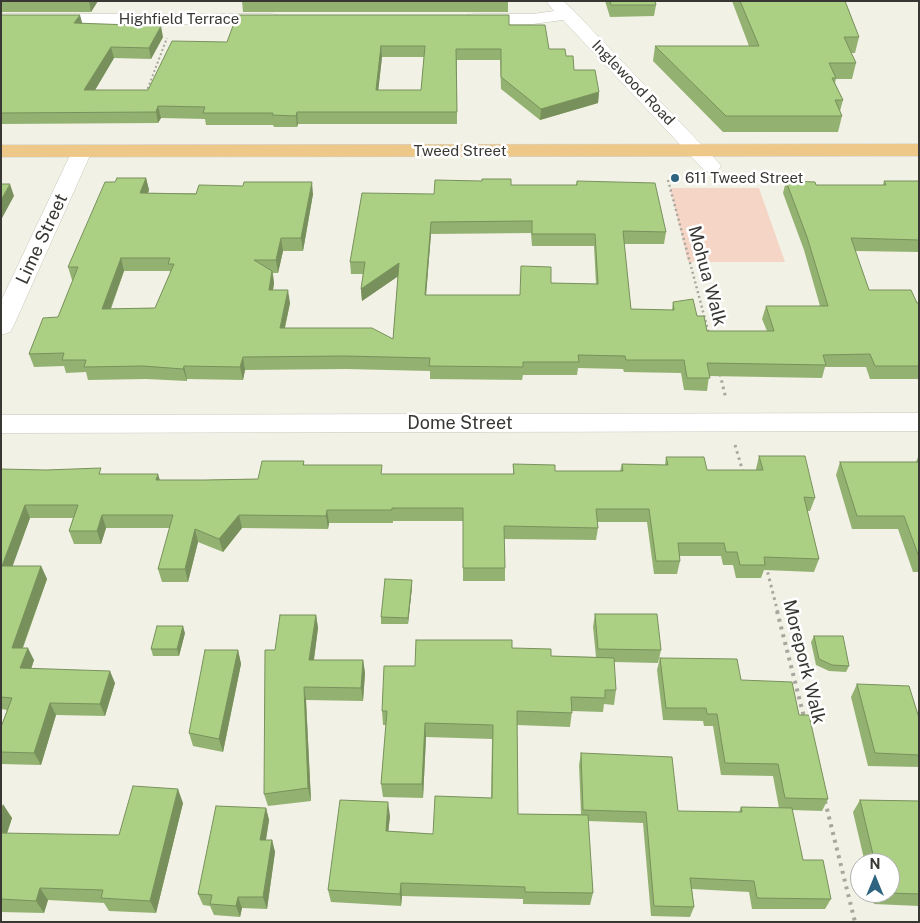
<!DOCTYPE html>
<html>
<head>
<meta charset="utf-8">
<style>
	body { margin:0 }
	#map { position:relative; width:920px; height:923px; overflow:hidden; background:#f2f1e5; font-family:"Public Sans",sans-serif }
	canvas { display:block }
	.frame { position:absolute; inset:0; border:2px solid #383733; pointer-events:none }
	.north { position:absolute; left:850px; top:853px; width:50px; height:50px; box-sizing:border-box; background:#fff; border:1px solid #afafad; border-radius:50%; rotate:0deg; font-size:14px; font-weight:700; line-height:20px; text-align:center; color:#383733 }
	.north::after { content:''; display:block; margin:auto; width:18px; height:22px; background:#2f6480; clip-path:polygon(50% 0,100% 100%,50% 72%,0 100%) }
</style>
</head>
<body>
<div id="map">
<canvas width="920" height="923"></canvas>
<div class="frame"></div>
<div class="north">N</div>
</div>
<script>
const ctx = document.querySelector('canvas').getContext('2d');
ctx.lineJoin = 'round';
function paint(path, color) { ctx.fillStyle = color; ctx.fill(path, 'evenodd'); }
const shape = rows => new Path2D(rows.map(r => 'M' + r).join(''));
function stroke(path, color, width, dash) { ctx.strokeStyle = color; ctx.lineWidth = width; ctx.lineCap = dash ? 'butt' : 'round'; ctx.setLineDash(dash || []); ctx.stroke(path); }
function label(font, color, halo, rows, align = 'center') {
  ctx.font = font + ' "Public Sans",sans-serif'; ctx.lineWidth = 5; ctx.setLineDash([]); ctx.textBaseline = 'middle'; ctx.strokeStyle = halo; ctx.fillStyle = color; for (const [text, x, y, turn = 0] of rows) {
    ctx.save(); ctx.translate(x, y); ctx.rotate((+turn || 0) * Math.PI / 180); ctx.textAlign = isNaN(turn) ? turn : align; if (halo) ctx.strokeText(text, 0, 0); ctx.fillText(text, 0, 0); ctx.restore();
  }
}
const green = shape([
	[670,188,759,188,785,262,688,262]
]);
const pathFar3 = shape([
	[146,93,167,38]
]);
const pathFar2 = shape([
	[668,180,709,334]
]);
const pathFar1 = shape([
	[720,374,726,399],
	[735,445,743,472],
	[766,566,778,613]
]);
const path = shape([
	[777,611,804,717],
	[825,801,855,922]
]);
const minor = shape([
	[546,1,563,1,573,10,718,162,721,166,718,170,711,172,704,170,563,20,533,24,473,24,467,23,465,19,467,15,473,14,533,14,554,11,546,1],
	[1,14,272,14,278,15,280,19,278,23,272,24,1,24,1,14],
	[82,145,89,147,92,151,13,327,10,332,1,335,1,301,72,151,75,147,82,145],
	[919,413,919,431,1,433,1,415,919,413]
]);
const major = shape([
	[919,144,919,156,1,157,1,145,919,144]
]);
const wall = shape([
	[1,1,98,1,91,12,1,12],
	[242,1,508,1,508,12,243,12],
	[605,1,655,1,656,5,654,16,610,17],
	[732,1,845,1,859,37,855,53,851,53,856,63,852,79,836,79,835,83,843,100,840,111,842,116,838,132,723,132,653,61,655,46,749,46],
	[1,15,82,23,163,37,151,59,114,58,95,90,148,90,227,42,509,25,549,49,566,56,574,70,599,92,598,103,540,120,501,89,500,60,457,60,457,124,298,124,297,127,274,127,273,125,206,125,205,119,161,118,158,123,1,124],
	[382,57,424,57,421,90,378,90],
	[146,178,149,190,148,193,313,194,303,251,283,251,278,273,273,273,274,283,273,290,290,303,285,328,393,339,398,276,362,301,361,289,363,274,351,274,350,262,434,194,511,185,576,185,577,181,666,232,664,244,624,244,631,309,672,310,673,302,697,316,707,331,767,331,762,319,766,306,820,306,804,250,783,193,786,181,816,185,883,185,884,181,919,181,919,252,855,251,869,290,919,303,919,379,870,379,866,367,825,367,822,378,709,376,707,391,684,390,681,373,624,372,623,369,578,368,577,375,523,375,522,380,430,379,430,371,346,369,245,370,243,380,187,379,187,381,146,379,88,380,86,372,66,373,64,366,34,367,29,354,58,317,73,280,72,280,68,267,115,182],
	[531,233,532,246,594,246,596,284,551,283,520,295,426,295,431,234],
	[124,271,170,271,170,273,155,308,111,309],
	[759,456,815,498,810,511,807,511,819,559,814,572,764,570,761,578,736,578,733,565,723,565,721,556,679,556,680,561,677,574,654,574,647,522,597,522,598,528,596,540,504,539,505,568,505,581,463,581,463,521,393,521,393,523,329,523,328,529,242,528,223,552,198,542,188,582,162,582,158,569,170,528,106,528,101,544,74,544,69,531,73,518,30,518,12,566,41,566,47,579,23,648,34,660,31,669,115,683,105,716,56,715,41,765,1,764,1,727,7,710,1,709,1,469,103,474,160,480,205,480,258,479,304,461,304,465,382,474,513,474,513,464,555,471,620,471,622,464,665,465,666,457,707,470,756,470,756,469],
	[918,457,919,572,913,572,898,529,852,529,836,475,840,462,916,462],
	[412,587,408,624,381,624,381,617],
	[595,614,661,650,658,663,614,662,616,690,614,705,604,704,603,712,572,711,570,727,517,725,518,814,581,814,579,765,581,753,678,811,739,812,741,807,779,808,773,776,721,775,713,726,704,726,703,721,663,720,657,670,660,658,741,680,799,715,828,799,822,811,792,810,803,860,831,899,825,909,752,909,749,892,692,889,694,907,690,917,651,916,643,823,588,821,593,893,590,905,523,904,523,899,402,896,401,906,331,902,328,890,390,816,388,831,433,834,491,798,492,739,426,737,423,798,383,797,381,784,386,725,383,725,382,711,415,666,512,648,551,656,596,657,593,627],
	[316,615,318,628,314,660,363,660,365,673,363,701,306,700,311,801,268,806,264,794,275,650],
	[185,633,179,656,153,656,151,649],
	[814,636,849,666,846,672,829,671,816,665,811,642],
	[238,650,241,664,223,752,193,746,189,733],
	[857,684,919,718,919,767,868,766,851,697],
	[860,800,919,801,919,906,874,904,872,893,890,893,890,863,865,863,853,812],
	[183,803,156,913,109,911,104,903,48,900,44,913,1,912,1,804,12,818,7,834,119,835],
	[266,808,269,820,266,840,272,840,275,852,267,909,242,908,240,917,214,915,210,906,203,905,198,894]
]);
const shadedWall = shape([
	[89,1,98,1,91,12],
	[80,15,83,26,74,23],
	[161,26,163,37,151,59,149,48],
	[381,46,382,57,377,102,376,90],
	[111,47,114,58,88,102,84,90],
	[599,92,598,103,540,120,541,109],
	[158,106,161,118,158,123,156,112],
	[297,112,298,124,297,127,296,116],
	[146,178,149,190,143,205,140,193],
	[312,182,313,194,303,251,301,238],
	[10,184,14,196,1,220,1,200],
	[431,222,431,234,425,308,425,295],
	[281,238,283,251,278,273,276,260],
	[121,258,124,271,106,321,102,309],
	[399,263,400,275,362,301,361,289],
	[272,271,274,283,271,303,269,290],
	[288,290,290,303,282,340,280,328],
	[243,357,245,370,243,380,240,367],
	[184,366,187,379,187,381,183,369],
	[158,474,162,487,156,480],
	[25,505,30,518,8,579,2,566],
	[327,510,329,523,328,529,326,516],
	[102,515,106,528,101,544,97,531],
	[239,515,242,528,223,552,219,539],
	[195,529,198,542,188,582,185,569],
	[41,566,47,579,18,660,12,648],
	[412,580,412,587,408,624,408,618],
	[316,615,318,628,312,673,309,660],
	[183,626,185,633,179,656,177,649],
	[28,648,34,660,27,681,20,668],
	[238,650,241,664,223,752,219,739],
	[363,660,365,673,363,701,361,688],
	[110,671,115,683,105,716,100,704],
	[304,687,306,700,311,801,308,788],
	[50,703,56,715,41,765,34,753],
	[425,723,426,737,423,798,422,784],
	[178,789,183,803,156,913,150,901],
	[388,802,390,816,387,844,386,831],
	[3,804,12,818,2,847,1,845,1,810],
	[266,808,269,820,264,851,260,840],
	[272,840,275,852,267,909,263,897],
	[401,883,402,896,401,906,400,894],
	[40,888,48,900,44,913,36,901],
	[238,897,242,908,240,917,236,906]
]);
const building = shape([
	[610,1,655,1,656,5,611,5,610,1],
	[740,1,845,1,859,37,844,37,856,63,829,63,836,78,832,78,843,100,835,100,842,116,726,116,655,46,759,46,740,1],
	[1,15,80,15,74,23,161,26,149,48,111,47,84,90,148,90,172,41,227,42,237,15,509,15,509,25,545,25,549,49,565,49,566,56,573,56,574,70,595,70,599,92,541,109,501,77,501,49,456,49,457,112,297,112,296,116,272,115,273,113,203,113,205,107,158,106,156,112,1,113,1,15],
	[381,46,425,46,421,90,376,90,381,46],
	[117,178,146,178,140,193,196,194,199,185,243,186,244,182,312,182,301,238,281,238,276,260,254,260,272,271,269,290,288,290,280,328,372,328,393,339,399,263,361,289,365,262,350,262,362,193,434,194,435,180,482,181,482,179,511,179,511,185,577,185,577,181,655,183,666,232,623,231,631,309,674,310,673,302,693,299,697,316,704,316,707,331,774,331,766,306,828,306,807,237,786,181,815,182,816,185,886,185,884,181,919,181,919,240,851,238,869,290,911,290,917,303,919,303,919,366,875,366,870,354,823,355,826,365,707,363,710,378,687,378,684,360,626,360,625,356,578,355,579,362,523,362,523,367,429,366,430,358,344,356,243,357,240,367,184,366,183,369,143,366,84,367,86,360,62,360,64,353,29,354,43,318,58,317,78,267,68,267,105,182,115,182,117,178],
	[532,221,532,234,595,234,598,284,551,283,551,267,521,266,520,295,425,295,431,222,532,221],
	[121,258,170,258,168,264,174,264,155,308,102,309,121,258],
	[1,184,10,184,1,200,1,184],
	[759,456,805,456,815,498,804,497,819,559,764,557,765,565,740,565,737,552,726,552,724,543,678,543,680,561,656,561,649,509,596,509,598,528,504,526,505,568,463,568,463,508,392,508,392,510,327,510,326,516,239,515,219,539,195,529,185,569,158,569,173,515,102,515,97,531,69,531,78,505,25,505,2,566,41,566,12,648,28,648,20,668,110,671,100,704,50,703,34,753,1,752,1,727,12,698,1,697,1,469,46,470,101,468,99,474,158,474,156,480,205,480,258,479,262,461,304,461,303,465,382,465,381,474,514,474,513,464,555,465,555,471,623,471,622,464,668,465,666,457,704,457,707,470,763,470,759,456],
	[840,462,919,462,919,557,904,516,857,516,840,462],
	[385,579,412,580,408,618,381,617,385,579],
	[595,614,657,614,661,650,598,649,595,614],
	[280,615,316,615,309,660,363,660,361,688,304,687,308,788,264,794,265,650,275,650,280,615],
	[157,626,183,626,177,649,151,649,157,626],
	[814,636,843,636,849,666,832,665,819,659,814,636],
	[416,640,512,640,512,648,551,649,551,656,614,658,616,690,605,690,605,698,571,697,572,713,517,711,518,814,588,815,593,893,525,892,525,887,401,883,400,894,328,890,340,800,388,802,386,831,433,834,435,796,492,798,493,725,425,723,422,784,381,784,387,711,382,711,384,666,415,666,416,640],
	[205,650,238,650,219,739,189,733,205,650],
	[660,658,737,659,741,680,792,682,799,715,809,715,828,799,785,798,778,764,725,763,717,714,707,714,706,708,666,708,660,658],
	[857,684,909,686,919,718,919,755,875,753,857,684],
	[581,753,672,757,678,811,742,812,741,807,792,808,803,860,823,860,831,899,757,898,754,881,690,878,694,907,654,906,646,812,583,810,581,753],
	[133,786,178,789,150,901,101,898,103,890,40,888,36,901,1,899,1,833,119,835,133,786],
	[860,800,919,801,919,894,890,893,890,863,875,863,860,800],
	[216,806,266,808,260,840,272,840,263,897,238,897,236,906,210,904,212,895,198,894,216,806]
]);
const markers = [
	[675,178,5,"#2f6480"]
];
const farStreetnames = [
	["Highfield Terrace",179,19],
	["Inglewood Road",633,83,46],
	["Tweed Street",460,151]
];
const farPoinames = [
	["611 Tweed Street",685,178]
];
const streetNames = [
	["Lime Street",42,239,-65],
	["Mohua Walk",707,276,75],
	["Dome Street",460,423],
	["Morepork Walk",804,662,76]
];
paint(green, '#f5d6c6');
stroke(minor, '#c6c5b9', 1);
stroke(major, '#cfcfce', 1);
stroke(pathFar3, '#a8a79e', 2, [2, 2.5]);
stroke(pathFar2, '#a8a79e', 2.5, [2, 3]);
stroke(pathFar1, '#a8a79e', 3, [2.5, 4]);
stroke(path, '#a8a79e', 4, [3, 5]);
paint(minor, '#fff');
paint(major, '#edc889');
paint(wall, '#93b271');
paint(shadedWall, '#78915c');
paint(building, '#abcf83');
stroke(building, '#78915c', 1);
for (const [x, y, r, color] of markers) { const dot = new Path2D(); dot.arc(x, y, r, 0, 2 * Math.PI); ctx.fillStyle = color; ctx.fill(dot); stroke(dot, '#fff', 2); }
label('15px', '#383733', '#fff', farStreetnames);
label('15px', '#383733', '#fff', farPoinames, 'left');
label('18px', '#383733', '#fff', streetNames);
</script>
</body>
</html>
